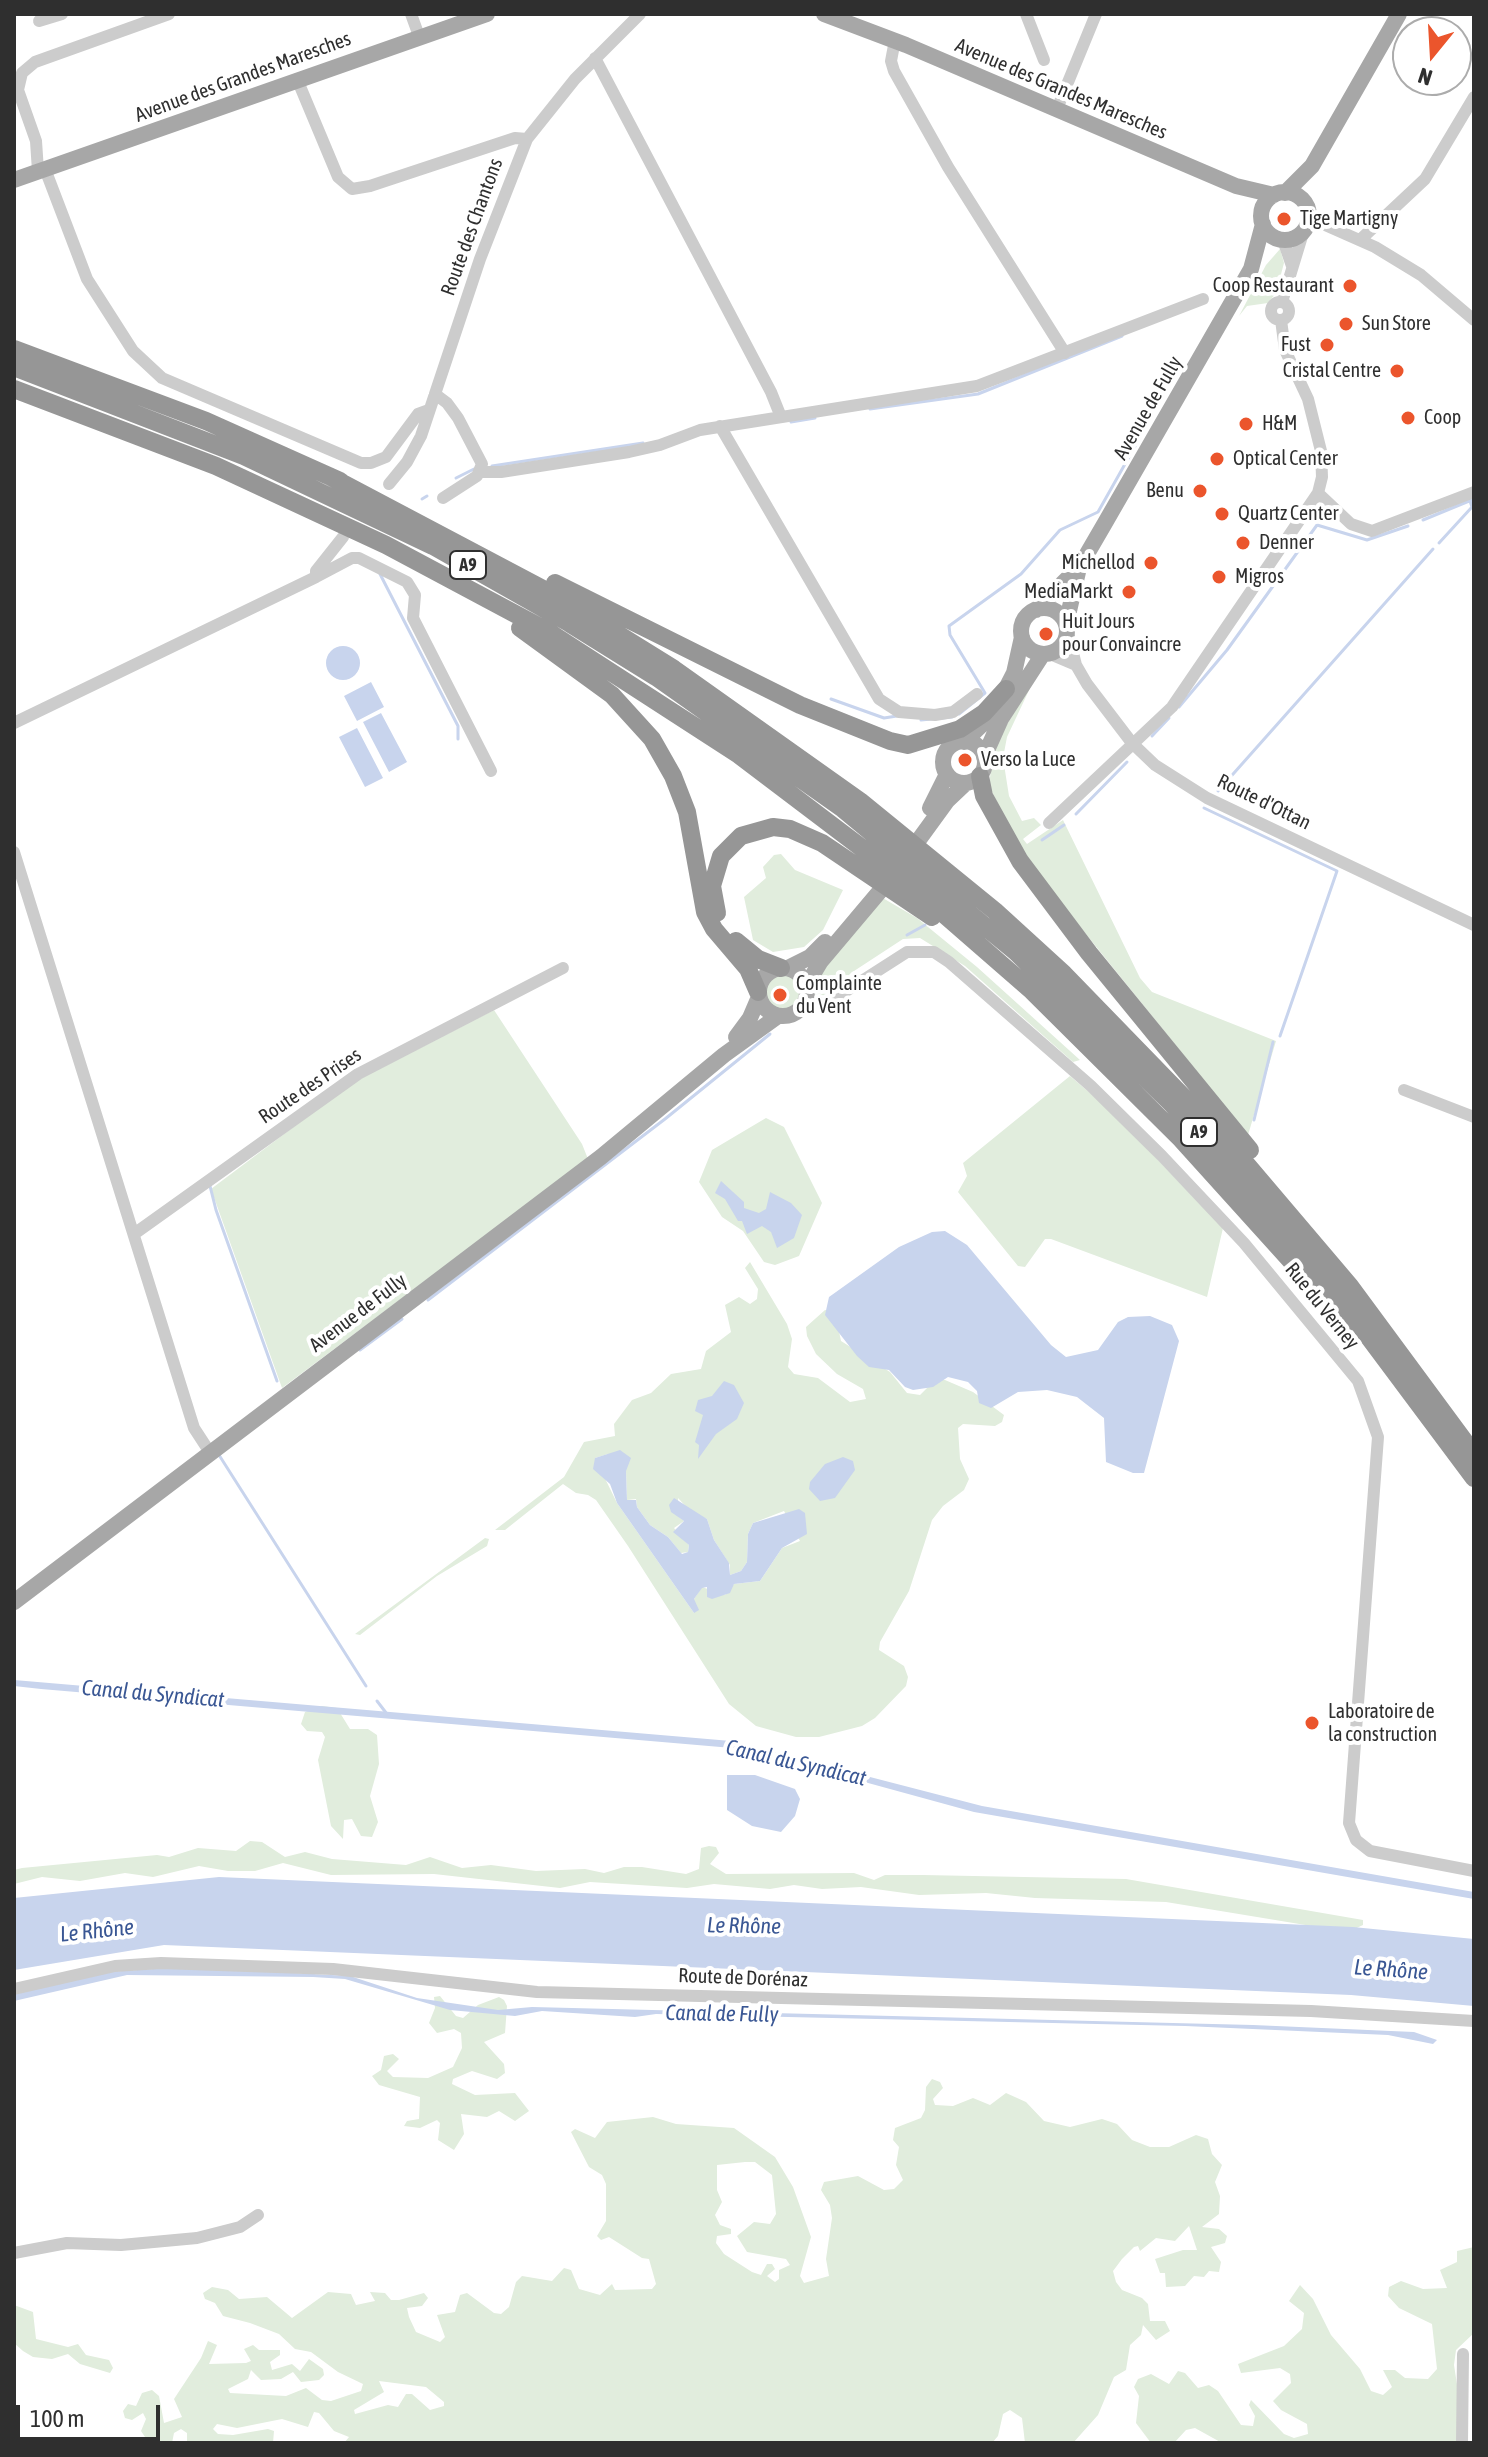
<!DOCTYPE html>
<html>
<head>
<meta charset="utf-8">
<style>
	body { margin:0 }
	#map { position:relative; width:1488px; height:2457px; overflow:hidden; background:#fff; font-family:"Asap Condensed",sans-serif }
	canvas { display:block }
	.frame { position:absolute; inset:0; border:16px solid #2f2f2f; pointer-events:none }
	.north { position:absolute; left:1392px; top:16px; width:80px; height:80px; box-sizing:border-box; background:#fff; border:2px solid #acacac; border-radius:50%; rotate:198deg; font-size:22px; font-weight:700; line-height:32px; text-align:center; color:#2f2f2f }
	.north::after { content:''; display:block; margin:auto; width:28px; height:36px; background:#eb552c; clip-path:polygon(50% 0,100% 100%,50% 72%,0 100%) }
	.scale { position:absolute; left:16px; top:2405px; width:144px; height:36px; box-sizing:border-box; border:4px solid #2f2f2f; border-top:0; padding-left:10px; font-size:24px; line-height:28px; white-space:nowrap; color:#2f2f2f; -webkit-text-stroke:6px #fff; paint-order:stroke }
</style>
</head>
<body>
<div id="map">
<canvas width="1488" height="2457"></canvas>
<div class="frame"></div>
<div class="north">N</div>
<div class="scale">100 m</div>
</div>
<script>
const ctx = document.querySelector('canvas').getContext('2d');
ctx.lineJoin = 'round';
function paint(path, color) { ctx.fillStyle = color; ctx.fill(path, 'evenodd'); }
const shape = rows => new Path2D(rows.map(r => 'M' + r).join(''));
function stroke(path, color, width, dash) { ctx.strokeStyle = color; ctx.lineWidth = width; ctx.lineCap = dash ? 'butt' : 'round'; ctx.setLineDash(dash || []); ctx.stroke(path); }
function label(font, color, halo, rows, align = 'center') {
  ctx.font = font + ' "Asap Condensed",sans-serif'; ctx.lineWidth = 8; ctx.setLineDash([]); ctx.textBaseline = 'middle'; ctx.strokeStyle = halo; ctx.fillStyle = color; for (const [text, x, y, turn = 0] of rows) {
    ctx.save(); ctx.translate(x, y); ctx.rotate((+turn || 0) * Math.PI / 180); ctx.textAlign = isNaN(turn) ? turn : align; if (halo) ctx.strokeText(text, 0, 0); ctx.fillText(text, 0, 0); ctx.restore();
  }
}
const green = shape([
	[1280,249,1284,263,1276,293,1268,303,1247,306,1239,316,1266,265],
	[1039,669,1007,737,1003,758,1009,796,1022,821,1034,818,1041,825,1023,839,1027,844,1063,820,1140,978,1152,992,1276,1041,1248,1135,1048,887,1010,831,989,785,994,747],
	[781,854,795,870,843,890,823,930,804,947,773,952,753,940,744,897,766,878,763,867,774,855],
	[881,897,917,918,977,967,1080,1060,1073,1062,965,966,920,938,903,939,851,973,828,996,813,994,811,983],
	'764 992a18 18 0 1 1 36 0a18 18 0 1 1-36 0Z',
	[494,1010,582,1144,588,1159,282,1388,211,1189,352,1083],
	[1070,1076,1110,1110,1223,1228,1207,1297,1051,1239,1045,1239,1025,1267,1018,1266,958,1192,967,1176,963,1163],
	[766,1118,784,1127,822,1203,799,1256,775,1265,764,1262,743,1231,722,1217,699,1182,712,1150],
	[750,1262,787,1324,792,1339,788,1367,794,1374,818,1378,850,1402,866,1399,863,1389,837,1374,816,1354,807,1336,806,1327,825,1310,835,1312,841,1341,890,1372,907,1393,920,1395,935,1380,945,1380,973,1392,1004,1415,1002,1422,995,1426,963,1424,958,1428,960,1459,969,1479,964,1490,943,1506,932,1520,909,1591,880,1642,879,1650,904,1666,908,1677,906,1686,875,1718,862,1726,819,1737,796,1737,756,1726,729,1704,628,1546,596,1500,588,1495,576,1493,563,1484,505,1530,495,1530,564,1477,584,1442,615,1436,614,1424,632,1400,651,1393,671,1374,701,1369,706,1351,731,1332,725,1305,739,1297,750,1304,757,1299,758,1289,745,1268],
	[608,1454,626,1471,627,1500,636,1499,637,1507,650,1525,668,1537,681,1553,688,1552,689,1545,674,1528,684,1521,679,1517,678,1498,691,1512,707,1519,714,1540,730,1565,730,1575,741,1571,747,1562,748,1534,753,1523,784,1511,800,1541,782,1548,760,1581,734,1584,725,1595,702,1587,694,1599,694,1613,617,1503,595,1458],
	[485,1538,489,1539,487,1546,437,1576,360,1635,355,1634],
	[322,1706,337,1708,350,1729,368,1729,377,1735,379,1764,370,1796,378,1822,372,1837,361,1836,352,1819,344,1820,343,1839,331,1826,318,1760,325,1737,322,1732,307,1731,301,1724,305,1712],
	[250,1841,262,1842,285,1857,305,1852,332,1859,406,1865,430,1857,462,1868,491,1865,536,1871,585,1869,604,1873,624,1867,642,1867,686,1874,699,1869,701,1848,709,1846,716,1847,719,1853,710,1864,726,1874,854,1873,874,1880,885,1875,923,1875,1126,1879,1363,1920,1363,1925,1348,1932,1166,1902,1035,1898,986,1893,919,1895,861,1887,822,1889,794,1885,770,1889,714,1884,687,1888,590,1882,560,1888,434,1874,331,1875,283,1863,255,1871,228,1871,199,1866,153,1877,125,1873,80,1881,42,1877,14,1884,14,1870,22,1868,157,1855,169,1857,198,1848,236,1851],
	[440,1996,456,2016,463,2018,478,2005,499,1997,504,2000,507,2006,505,2033,484,2042,504,2064,505,2073,497,2079,472,2071,453,2079,452,2084,475,2095,515,2093,529,2111,515,2121,499,2111,487,2117,461,2114,464,2134,454,2150,438,2140,440,2123,437,2120,420,2128,404,2126,407,2121,419,2119,420,2097,379,2085,372,2076,381,2070,384,2056,393,2054,399,2059,387,2071,393,2077,428,2078,453,2067,462,2048,461,2033,454,2029,437,2033,429,2023,435,2008,434,1997],
	[932,2079,940,2082,943,2088,933,2099,935,2105,953,2106,973,2098,990,2105,1006,2093,1026,2102,1044,2121,1070,2127,1102,2119,1117,2124,1132,2140,1150,2147,1169,2147,1196,2135,1208,2139,1212,2154,1222,2165,1215,2182,1220,2196,1219,2214,1202,2227,1219,2229,1227,2236,1225,2243,1211,2247,1221,2262,1219,2272,1209,2271,1204,2277,1194,2276,1185,2286,1166,2287,1165,2273,1160,2273,1155,2259,1183,2250,1197,2250,1189,2226,1175,2241,1156,2238,1140,2251,1138,2246,1134,2247,1122,2259,1113,2271,1116,2282,1122,2290,1142,2298,1148,2304,1150,2321,1165,2321,1170,2331,1156,2340,1143,2325,1141,2335,1130,2345,1126,2370,1114,2377,1098,2415,1073,2443,1025,2443,1022,2418,1010,2410,1003,2414,998,2436,992,2443,344,2443,349,2437,334,2431,319,2413,314,2412,308,2427,282,2419,237,2428,217,2424,213,2429,218,2434,233,2435,268,2429,274,2431,273,2443,187,2443,187,2433,181,2429,174,2433,172,2443,149,2443,141,2431,146,2419,143,2413,132,2420,125,2418,123,2411,128,2404,136,2406,142,2393,152,2390,159,2396,164,2423,182,2417,174,2399,201,2358,208,2341,217,2345,209,2364,246,2363,251,2361,244,2349,253,2345,259,2350,280,2350,280,2355,270,2362,272,2370,292,2364,300,2371,309,2359,323,2369,324,2375,319,2380,301,2382,293,2372,281,2379,261,2380,251,2370,248,2379,228,2389,230,2393,286,2396,306,2388,322,2400,331,2401,361,2391,363,2384,338,2372,311,2352,295,2349,279,2334,250,2323,223,2316,215,2303,205,2299,203,2293,212,2287,228,2290,239,2299,267,2297,292,2318,328,2292,351,2294,356,2305,375,2301,370,2292,385,2293,391,2300,399,2300,424,2293,428,2298,422,2306,407,2308,409,2317,416,2332,440,2342,445,2337,437,2315,455,2312,460,2295,467,2293,494,2313,501,2314,509,2307,516,2282,522,2276,552,2281,564,2268,571,2270,579,2289,600,2295,612,2284,615,2290,652,2289,656,2284,649,2259,642,2258,609,2237,601,2240,597,2236,606,2221,606,2184,602,2175,589,2167,571,2132,575,2129,595,2138,607,2122,653,2117,676,2124,734,2128,775,2157,793,2187,811,2237,800,2276,804,2283,829,2276,826,2259,832,2218,830,2205,821,2190,824,2182,858,2176,884,2190,894,2189,903,2180,896,2165,899,2147,893,2140,895,2128,921,2118,925,2110,926,2087],
	[745,2162,755,2162,772,2175,776,2214,770,2224,754,2222,737,2236,747,2252,786,2259,790,2265,779,2270,779,2279,775,2282,767,2276,775,2269,772,2264,767,2264,761,2275,752,2272,724,2254,716,2243,717,2236,731,2234,731,2229,720,2225,715,2215,722,2202,717,2190,717,2165],
	[379,2381,426,2387,444,2402,444,2406,430,2410,412,2394,406,2394,398,2407,388,2405,355,2414,354,2410,384,2392],
	[1474,2247,1474,2333,1456,2350,1454,2365,1466,2443,1222,2443,1195,2428,1186,2430,1174,2443,1151,2443,1136,2423,1139,2396,1134,2387,1138,2379,1151,2374,1169,2384,1178,2371,1185,2373,1198,2388,1209,2385,1218,2391,1241,2425,1253,2426,1255,2416,1249,2405,1251,2400,1284,2434,1294,2438,1308,2434,1307,2424,1281,2410,1273,2401,1291,2383,1290,2374,1280,2368,1241,2373,1238,2364,1284,2346,1302,2329,1304,2313,1289,2301,1300,2285,1313,2299,1331,2335,1360,2369,1371,2391,1383,2395,1392,2387,1383,2370,1395,2370,1405,2378,1428,2379,1437,2369,1432,2324,1399,2308,1388,2296,1389,2287,1401,2281,1423,2289,1447,2288,1440,2270,1457,2262,1457,2251],
	[14,2305,33,2312,36,2339,68,2347,78,2344,86,2355,109,2360,113,2368,110,2373,80,2364,68,2354,52,2359,33,2357,23,2351,14,2343]
]);
const water = shape([
	'326 663a17 17 0 1 1 34 0a17 17 0 1 1-34 0Z',
	[371,682,384,707,357,721,344,696],
	[381,713,407,762,389,772,363,722],
	[357,728,383,778,365,787,339,737],
	[721,1181,744,1202,744,1208,759,1213,766,1209,770,1192,791,1203,802,1215,794,1238,777,1248,771,1232,762,1226,747,1234,742,1221,738,1221,725,1199,715,1193],
	[945,1231,967,1245,1051,1345,1066,1357,1098,1350,1118,1322,1128,1317,1150,1316,1172,1325,1179,1341,1144,1473,1133,1473,1106,1462,1104,1418,1077,1397,1047,1390,1018,1392,991,1408,979,1403,977,1391,968,1382,948,1377,933,1387,913,1390,905,1387,889,1370,869,1367,857,1356,825,1315,829,1297,899,1247,932,1232],
	[724,1381,734,1385,744,1403,737,1419,716,1434,698,1459,699,1445,695,1442,703,1415,695,1411,698,1400,712,1396],
	[620,1450,631,1458,626,1471,627,1500,636,1500,637,1507,650,1525,668,1537,682,1554,688,1552,689,1545,673,1532,684,1521,671,1512,669,1505,674,1498,707,1519,714,1540,729,1563,730,1575,741,1571,747,1562,748,1534,753,1523,799,1509,805,1513,807,1534,782,1548,760,1581,734,1584,730,1593,712,1599,707,1597,707,1587,702,1588,694,1599,699,1610,694,1613,617,1503,610,1484,593,1469,595,1458],
	[843,1457,853,1461,855,1470,835,1498,820,1501,809,1489,810,1482,825,1464],
	[14,1680,731,1741,982,1806,1474,1892,1474,1899,974,1812,744,1749,41,1689,14,1686],
	[727,1775,755,1775,795,1789,800,1799,795,1816,781,1832,752,1826,727,1810],
	[219,1877,1353,1927,1474,1939,1474,2006,1351,1995,164,1945,14,1970,14,1898],
	[183,1967,350,1976,417,1998,498,2010,532,2007,1253,2025,1414,2032,1437,2040,1433,2044,1388,2035,1185,2026,656,2014,635,2017,542,2011,515,2016,450,2010,345,1979,313,1977,127,1975,14,2001,14,1992,107,1972]
]);
const stream = shape([
	[870,409,978,394,1122,336],
	[791,422,815,418],
	[492,466,643,443],
	[456,478,474,469],
	[422,499,427,496],
	[1423,520,1474,499],
	[1439,543,1472,507,1470,501],
	[380,574,458,726,458,739],
	[831,699,884,718,897,716],
	[1179,707,1227,650,1317,525,1367,540,1408,526],
	[959,714,985,693,950,635,949,626,1021,574,1060,530,1098,512,1147,425],
	[921,720,952,717],
	[1152,736,1169,718],
	[1218,791,1433,549],
	[1204,808,1337,871,1280,1036],
	[1076,814,1127,762],
	[1042,840,1064,825],
	[907,935,925,925],
	[1254,1120,1273,1042],
	[210,1186,216,1210,277,1381],
	[428,1300,665,1119,770,1034],
	[360,1350,402,1319],
	[219,1455,366,1686],
	[377,1701,387,1714]
]);
const minor = shape([
	[411,14,419,36],
	[1026,14,1044,60],
	[39,21,62,14],
	[895,40,891,61,894,71,948,167,1065,353],
	[595,58,771,392,781,417],
	[297,79,338,177,352,189,370,186,515,138,527,139],
	[1057,109,1096,14],
	[45,169,87,279,133,351,162,378,361,463,371,463,386,457,418,414,429,410],
	[38,171,36,141,18,90,22,73,35,62,169,14],
	[1308,211,1323,224,1375,247,1421,275,1474,320],
	[1283,240,1292,266],
	[1360,240,1425,179,1474,97],
	[1282,302,1303,233],
	'1271 311a9 9 0 1 1 18 0a9 9 0 1 1-18 0Z',
	[1281,320,1285,350,1308,399,1321,451,1322,477,1318,493,1351,524,1372,531,1474,492],
	[435,394,447,403,458,418,482,464,477,476,443,498],
	[720,426,879,699,899,712,935,715,953,712,977,694],
	[480,472,501,472,629,452,660,445,700,430,977,386,1203,299],
	[389,484,407,462,421,436,480,259,527,139,575,79,640,14],
	[316,577,352,558,359,558,407,582,415,595,413,618,491,771],
	[1067,629,1076,665,1087,684,1132,743,1155,765,1207,798,1474,925],
	[1050,654,1076,665],
	[14,723,316,577,316,571,343,537],
	[1049,823,1172,707,1318,493],
	[14,852,194,1428,209,1451],
	[804,1004,829,1002,907,952,934,952,949,962,1091,1086,1162,1156,1244,1243,1358,1381,1378,1437,1349,1823,1356,1840,1370,1851,1474,1871],
	[1404,1090,1474,1117],
	[134,1234,358,1074,563,968],
	[14,1989,115,1966,161,1963,333,1969,537,1992,1311,2011,1474,2021],
	[14,2253,67,2243,121,2245,197,2238,240,2227,258,2215],
	[1462,2443,1463,2354]
]);
const major = shape([
	[824,14,906,45,1236,186,1274,195],
	[14,180,487,14],
	'1261 216a24 24 0 1 1 48 0a24 24 0 1 1-48 0Z',
	[1285,193,1312,166,1399,14],
	'1021 631a23 23 0 1 1 46 0a23 23 0 1 1-46 0Z',
	[1036,610,1080,566,1105,523,1251,269,1263,224],
	[1066,624,1078,572],
	'943 762a21 21 0 1 1 42 0a21 21 0 1 1-42 0Z',
	[964,742,993,714,1014,673,1022,637],
	[984,757,1001,719,1043,654],
	[930,808,947,774],
	[907,856,947,801,966,783],
	'759 992a24 24 0 1 1 48 0a24 24 0 1 1-48 0Z',
	[788,968,810,957,825,942],
	[806,986,821,961,891,878],
	[736,1037,750,1018,759,997],
	[14,1602,601,1157,724,1055,778,1016]
]);
const highway = shape([
	[14,349,206,421,340,481],
	[14,367,244,456,433,546,569,623,656,677,843,809,1016,952,1171,1103,1315,1265,1474,1478],
	[14,389,216,466,386,545,549,632,739,755,908,883,1032,991,1179,1137,1347,1323],
	[329,476,558,597,674,669,860,801,995,911,1064,974,1232,1147,1350,1286,1474,1454],
	[555,583,800,705,890,741,908,745,960,729,984,713,1006,689],
	[520,628,612,695,652,739,673,776,687,812,705,912,714,929,748,969,758,992],
	[980,776,984,796,1020,861,1089,953,1250,1150],
	[717,913,712,886,721,856,741,836,773,827,790,829,822,843,932,917],
	[736,941,758,959,781,968]
]);
const markers = [
	[1284,219,8,"#eb552c"],
	[1350,286,8,"#eb552c"],
	[1346,324,8,"#eb552c"],
	[1327,345,8,"#eb552c"],
	[1397,371,8,"#eb552c"],
	[1408,418,8,"#eb552c"],
	[1246,424,8,"#eb552c"],
	[1217,459,8,"#eb552c"],
	[1200,491,8,"#eb552c"],
	[1222,514,8,"#eb552c"],
	[1243,543,8,"#eb552c"],
	[1151,563,8,"#eb552c"],
	[1219,577,8,"#eb552c"],
	[1129,592,8,"#eb552c"],
	[1046,634,8,"#eb552c"],
	[965,760,8,"#eb552c"],
	[780,995,8,"#eb552c"],
	[1312,1723,8,"#eb552c"]
];
const shields = [
	[468,565,36],
	[1199,1132,36]
];
const shieldNames = [
	["A9",468,565],
	["A9",1199,1132]
];
const streetNames = [
	["Avenue des Grandes Maresches",243,77,-20],
	["Avenue des Grandes Maresches",1061,89,23],
	["Route des Chantons",472,227,-70],
	["Avenue de Fully",1148,408,-60],
	["Route d'Ottan",1264,802,26],
	["Route des Prises",310,1086,-34],
	["Rue du Verney",1322,1306,51],
	["Avenue de Fully",358,1313,-37],
	["Route de Dorénaz",743,1978,2]
];
const poiNames = [
	["Tige Martigny",1300,219],
	["Coop Restaurant",1334,286,"right"],
	["Sun Store",1362,324],
	["Fust",1311,345,"right"],
	["Cristal Centre",1381,371,"right"],
	["Coop",1424,418],
	["H&M",1262,424],
	["Optical Center",1233,459],
	["Benu",1184,491,"right"],
	["Quartz Center",1238,514],
	["Denner",1259,543],
	["Michellod",1135,563,"right"],
	["Migros",1235,577],
	["MediaMarkt",1113,592,"right"],
	["Huit Jours",1062,622],
	["pour Convaincre",1062,645],
	["Verso la Luce",981,760],
	["Complainte",796,984],
	["du Vent",796,1007],
	["Laboratoire de",1328,1712],
	["la construction",1328,1735]
];
const waterNames = [
	["Canal du Syndicat",153,1694,5],
	["Canal du Syndicat",796,1763,13],
	["Le Rhône",744,1926,1],
	["Le Rhône",97,1931,-6],
	["Le Rhône",1391,1970,4],
	["Canal de Fully",722,2014,1]
];
paint(green, '#e1eddd');
paint(water, '#c8d4ed');
stroke(stream, '#c8d4ed', 3);
stroke(minor, '#ccc', 12);
stroke(major, '#a7a7a7', 16);
stroke(highway, '#969696', 18);
for (const [x, y, r, color] of markers) { const dot = new Path2D(); dot.arc(x, y, r, 0, 2 * Math.PI); ctx.fillStyle = color; ctx.fill(dot); stroke(dot, '#fff', 3); }
for (const [x, y, w] of shields) { const box = new Path2D(); box.roundRect(x - w / 2, y - 14, w, 28, 6); ctx.fillStyle = '#fff'; ctx.fill(box); stroke(box, '#2f2f2f', 2); }
label('bold 18px', '#2f2f2f', null, shieldNames);
label('20px', '#2f2f2f', '#fff', streetNames);
label('20px', '#2f2f2f', '#fff', poiNames, 'left');
label('italic 22px', '#3a5794', '#fff', waterNames);
</script>
</body>
</html>
